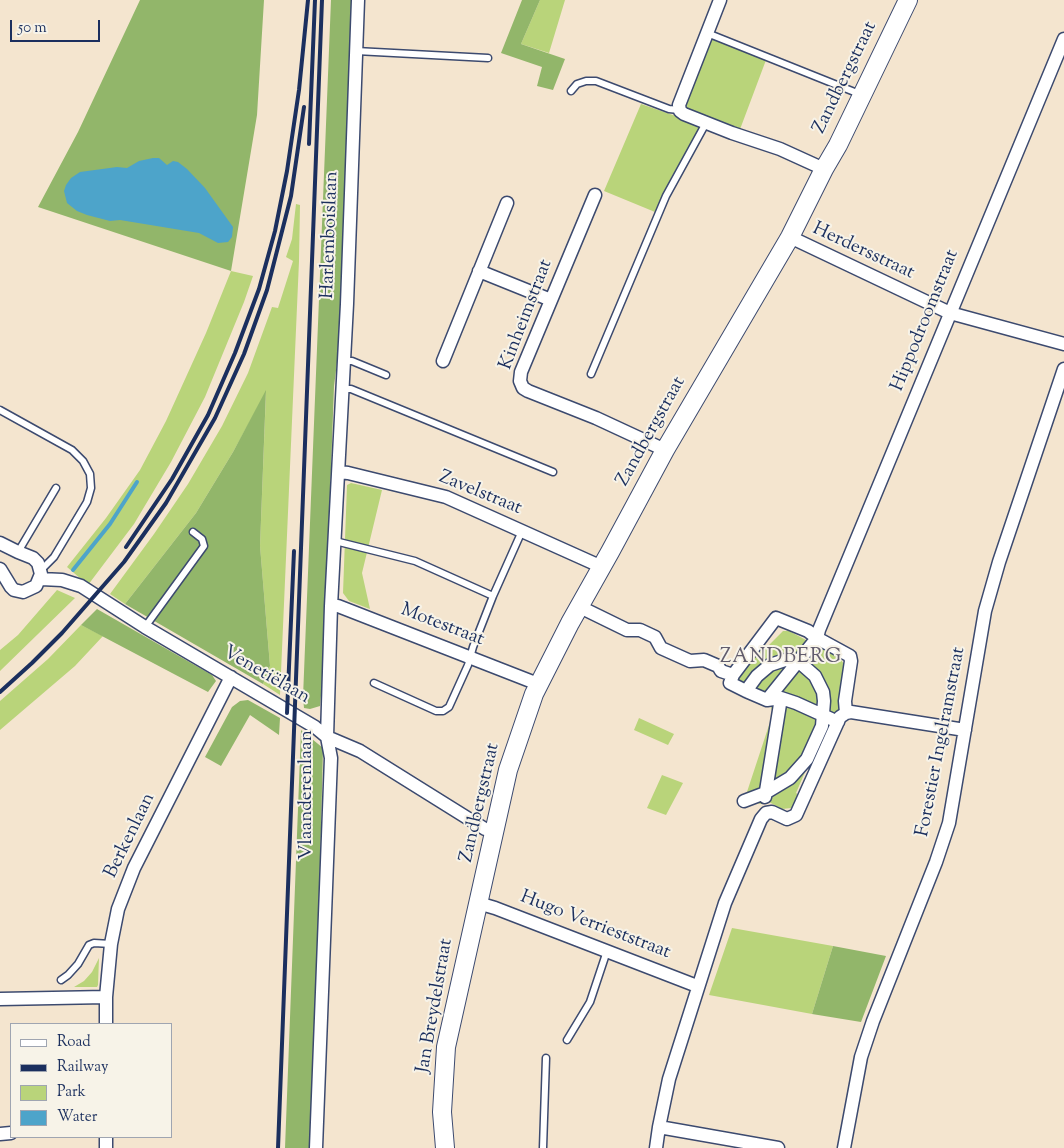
<!DOCTYPE html>
<html>
<head>
<meta charset="utf-8">
<style>
	body { margin:0 }
	#map { position:relative; width:1064px; height:1148px; overflow:hidden; background:#f4e5cf; font-family:"Sorts Mill Goudy",serif }
	canvas { display:block }
	.legend { position:absolute; left:10px; top:1023px; width:162px; height:115px; box-sizing:border-box; background:#f7f3e8; border:1px solid #9fa5b1; margin:0; padding:6px 9px; list-style:none; font-size:15px; color:#1b2f5e }
	.legend li { display:flex; align-items:center; gap:10px; height:25px }
	.legend b { width:25px; border:1px solid #9fa5b1 }
	.scale { position:absolute; left:10px; top:20px; width:90px; height:22px; box-sizing:border-box; border:2px solid #1b2f5e; border-top:0; padding-left:6px; font-size:15px; line-height:18px; white-space:nowrap; color:#1b2f5e; -webkit-text-stroke:4px #f7f3e8; paint-order:stroke }
</style>
</head>
<body>
<div id="map">
<canvas width="1064" height="1148"></canvas>
<ul class="legend">
<li><b style="height:6px;background:#fff"></b>Road</li>
<li><b style="height:6px;background:#1b2f5e"></b>Railway</li>
<li><b style="height:14px;background:#b9d47a"></b>Park</li>
<li><b style="height:14px;background:#4da4ca"></b>Water</li>
</ul>
<div class="scale">50 m</div>
</div>
<script>
const ctx = document.querySelector('canvas').getContext('2d');
ctx.lineJoin = 'round';
function paint(path, color) { ctx.fillStyle = color; ctx.fill(path, 'evenodd'); }
const shape = rows => new Path2D(rows.map(r => 'M' + r).join(''));
function stroke(path, color, width, dash) { ctx.strokeStyle = color; ctx.lineWidth = width; ctx.lineCap = dash ? 'butt' : 'round'; ctx.setLineDash(dash || []); ctx.stroke(path); }
function label(font, color, halo, rows, align = 'center') {
  ctx.font = font + ' "Sorts Mill Goudy",serif'; ctx.lineWidth = 4; ctx.setLineDash([]); ctx.textBaseline = 'middle'; ctx.strokeStyle = halo; ctx.fillStyle = color; for (const [text, x, y, turn = 0] of rows) {
    ctx.save(); ctx.translate(x, y); ctx.rotate((+turn || 0) * Math.PI / 180); ctx.textAlign = isNaN(turn) ? turn : align; if (halo) ctx.strokeText(text, 0, 0); ctx.fillText(text, 0, 0); ctx.restore();
  }
}
const green = shape([
	[540,0,565,0,549,53,521,44],
	[708,37,766,60,739,132,684,110],
	[641,104,702,125,672,176,655,212,604,191],
	[296,204,300,205,299,261,280,695,263,684,270,666,260,546,266,392,233,452,196,513,125,604,110,594,154,534,188,484,222,426,248,373,272,307,278,308,293,261,286,257,292,239],
	[231,271,253,276,244,302,205,397,171,462,134,524,88,585,67,567,106,518,140,470,166,421,206,333],
	[351,483,382,490,362,573,370,609,349,601,343,593,347,485],
	[57,590,75,598,0,671,0,650,18,635],
	[81,625,103,636,75,666,0,730,0,701,48,659],
	[783,631,789,631,840,658,845,666,842,708,821,746,817,744,796,793,800,796,798,800,791,808,782,809,769,802,760,804,745,798,773,713,769,702,727,684,762,646,769,645],
	[639,718,674,734,668,745,634,730],
	[662,775,683,783,666,815,647,808],
	[732,928,833,946,812,1014,709,995],
	[99,958,98,985,97,987,74,987,84,981,92,972]
]);
const forest = shape([
	[140,0,264,0,257,115,231,271,38,207,78,132],
	[331,0,355,0,341,332,334,386,324,663,320,706,310,709,304,708,303,697],
	[522,0,540,0,521,44,565,59,553,90,537,86,542,67,501,53],
	[266,390,260,546,270,666,263,684,125,604,196,513,233,452],
	[97,609,212,675,216,681,208,692,81,625],
	[248,700,280,718,279,735,250,715,221,766,205,757,232,707,240,701],
	[301,730,323,748,313,1148,285,1148],
	[833,946,886,956,861,1022,812,1014]
]);
const water = shape([
	[153,158,159,158,167,165,173,161,178,162,187,169,205,188,233,227,232,237,228,242,218,243,199,233,120,220,110,221,87,215,77,211,67,203,64,191,66,185,71,178,80,172,117,167,127,168,139,161]
]);
const stream = shape([
	[73,570,110,524,137,482]
]);
const lane = shape([
	[707,33,862,95],
	[356,51,488,58],
	[571,91,577,84,586,81,596,81,669,109,679,110],
	[344,361,352,361,386,375],
	[591,374,666,196,706,123],
	[342,389,351,389,553,472],
	[0,410,72,450,83,461,90,474,91,488,87,502,54,557,41,570],
	[335,541,415,561,493,596],
	[18,552,56,488],
	[145,627,204,546,202,539,193,532],
	[374,683,436,711,443,711,449,707,468,665,473,647,493,596,522,531],
	[61,980,68,975,78,964,89,945,94,943,111,944],
	[567,1040,590,1002,607,951],
	[543,1148,546,1058]
]);
const street = shape([
	[720,0,679,105,680,111,684,114,732,133,780,149,824,169],
	[595,195,521,372,520,381,523,388,528,391,596,418,665,450],
	[790,237,950,313,1064,344],
	[479,271,551,300],
	[443,361,507,203],
	[339,472,348,473,446,497,602,567],
	[0,543,18,552,33,558,38,563,41,574,36,586,23,592,14,590,11,587,0,569],
	[41,579,62,580,81,586,145,627,315,727,327,737,360,751,485,829,494,831],
	[331,606,338,606,538,684],
	[580,607,627,630,640,630,655,637,661,648,690,661,704,660,718,666,721,671,733,675,730,683,746,691,767,700,781,698,796,703,838,722],
	[733,675,776,618,808,631,817,638,767,700],
	[846,713,851,712,965,730],
	[765,797,781,698],
	[744,801,765,793,790,778,807,759,822,726,824,701,823,692,815,676,798,661,785,660,770,665,757,676,746,691],
	[478,903,495,908,697,986],
	[0,999,106,997],
	[106,1024,106,997,111,944,118,909,134,868,231,677],
	[659,1127,778,1148],
	[0,1134,11,1133],
	[106,1148,106,1137],
	[316,1148,331,758,327,737,331,606,347,304,358,0],
	[656,1148,659,1127,669,1079,725,903,761,819,766,813,772,812,787,819,796,815,840,717,846,713,845,701,851,661,850,656,817,638,819,630,1064,39],
	[844,1148,861,1057,873,1021,936,862,949,823,985,611,999,562,1064,369]
]);
const secondary = shape([
	[445,1148,442,1112,446,1047,508,770,534,694,570,623,610,552,665,450,790,237,824,169,838,145,908,0]
]);
const rail = shape([
	[309,144,315,0],
	[126,547,172,479,208,415,235,353,259,289,275,231,287,171,299,90,308,0],
	[0,692,32,663,62,633,124,562,166,503,215,418,244,354,267,290,291,196,304,107],
	[287,713,294,551],
	[278,1148,322,0]
]);
const streetNames = [
	["Zandbergstraat",846,78,-64],
	["Harlemboislaan",331,235,-88],
	["Herdersstraat",863,252,25],
	["Kinheimstraat",527,315,-69],
	["Hippodroomstraat",926,321,-68],
	["Zandbergstraat",652,432,-61],
	["Zavelstraat",480,494,22],
	["Motestraat",442,626,21],
	["Venetiëlaan",266,676,30],
	["Forestier Ingelramstraat",942,742,-79],
	["Vlaanderenlaan",308,795,-90],
	["Zandbergstraat",481,803,-77],
	["Berkenlaan",131,836,-64],
	["Hugo Verrieststraat",595,926,21],
	["Jan Breydelstraat",436,1006,-80]
];
const neighbourhoodNames = [
	["ZANDBERG",781,659]
];
paint(green, '#b9d47a');
paint(forest, '#92b66a');
paint(water, '#4da4ca');
stroke(stream, '#4da4ca', 4);
stroke(lane, '#3c4a6f', 9);
stroke(street, '#3c4a6f', 15);
stroke(secondary, '#3c4a6f', 20);
stroke(lane, '#fff', 6);
stroke(street, '#fff', 12);
stroke(secondary, '#fff', 18);
stroke(rail, '#1b2f5e', 4);
label('19px', '#1b2f5e', '#f7f3e8', streetNames);
ctx.letterSpacing = '1px';
label('20px', '#615c6d', '#f7f3e8', neighbourhoodNames);
ctx.letterSpacing = '0px';
</script>
</body>
</html>
